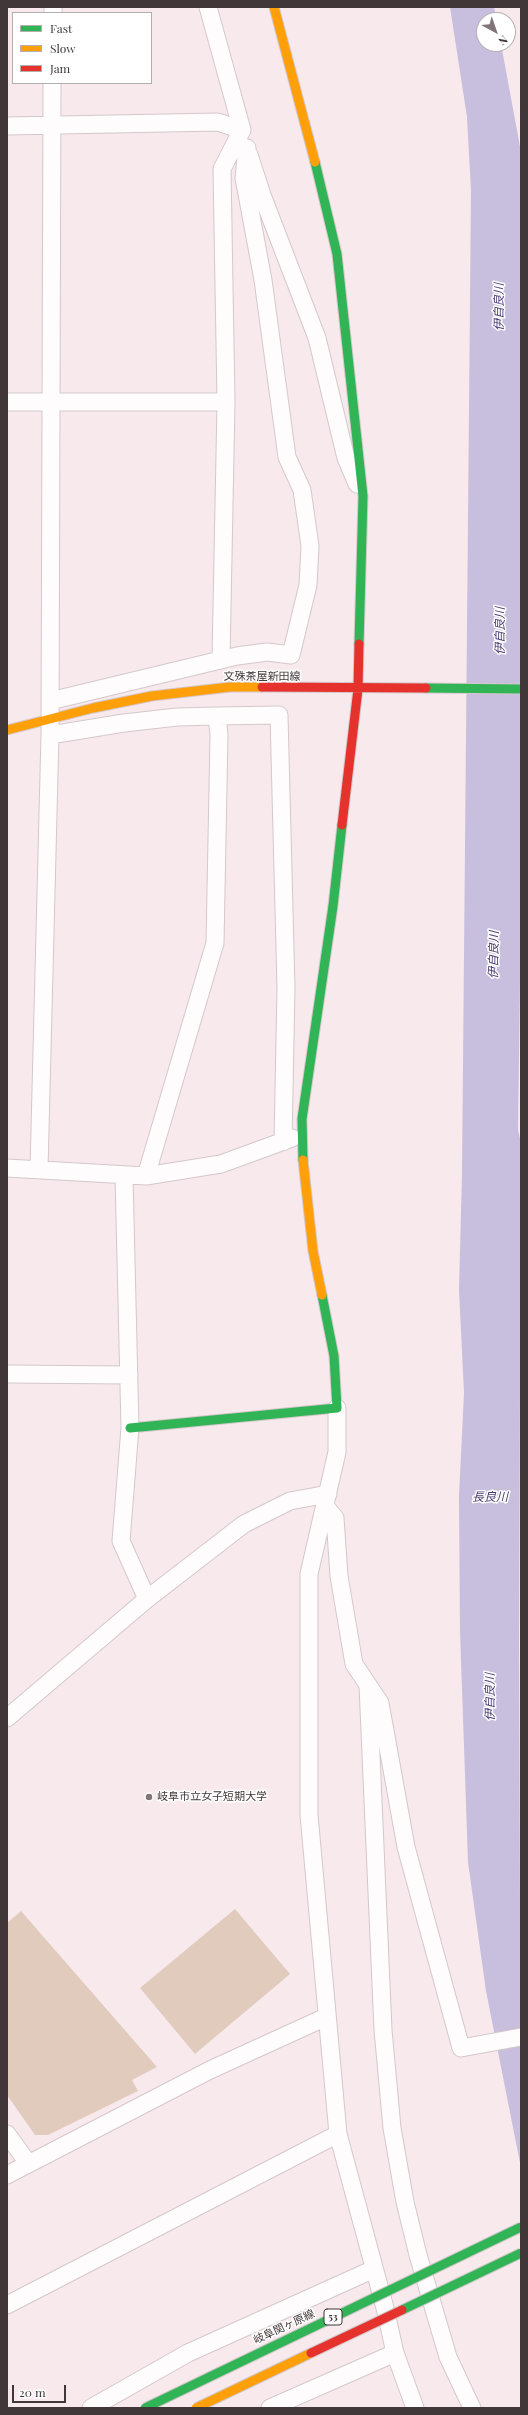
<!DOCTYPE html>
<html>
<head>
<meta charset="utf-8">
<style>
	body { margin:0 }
	#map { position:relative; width:528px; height:2415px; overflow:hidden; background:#f8e9ed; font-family:"Playfair Display",serif }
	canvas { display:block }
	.frame { position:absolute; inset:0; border:8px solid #413739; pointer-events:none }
	.legend { position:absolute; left:12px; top:12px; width:140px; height:72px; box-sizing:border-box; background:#fff; border:1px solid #b3afb0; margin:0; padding:5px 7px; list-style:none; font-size:12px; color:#413739 }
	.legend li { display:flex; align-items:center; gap:8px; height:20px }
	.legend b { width:20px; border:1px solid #b3afb0 }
	.north { position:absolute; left:476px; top:12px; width:40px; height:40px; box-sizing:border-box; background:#fff; border:1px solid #b3afb0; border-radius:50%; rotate:140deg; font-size:11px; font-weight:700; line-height:16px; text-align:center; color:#413739 }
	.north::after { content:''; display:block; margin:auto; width:14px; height:18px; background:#817578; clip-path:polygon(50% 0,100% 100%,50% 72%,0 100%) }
	.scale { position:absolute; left:12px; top:2385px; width:54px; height:18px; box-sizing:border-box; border:2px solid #413739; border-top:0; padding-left:5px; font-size:12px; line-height:14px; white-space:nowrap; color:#413739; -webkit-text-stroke:3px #fff; paint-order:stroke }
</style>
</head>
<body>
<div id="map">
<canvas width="528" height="2415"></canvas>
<div class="frame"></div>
<ul class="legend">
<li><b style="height:5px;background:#30b455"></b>Fast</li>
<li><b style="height:5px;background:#ff9f0a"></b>Slow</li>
<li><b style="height:5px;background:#e5322d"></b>Jam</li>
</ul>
<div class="north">N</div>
<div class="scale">20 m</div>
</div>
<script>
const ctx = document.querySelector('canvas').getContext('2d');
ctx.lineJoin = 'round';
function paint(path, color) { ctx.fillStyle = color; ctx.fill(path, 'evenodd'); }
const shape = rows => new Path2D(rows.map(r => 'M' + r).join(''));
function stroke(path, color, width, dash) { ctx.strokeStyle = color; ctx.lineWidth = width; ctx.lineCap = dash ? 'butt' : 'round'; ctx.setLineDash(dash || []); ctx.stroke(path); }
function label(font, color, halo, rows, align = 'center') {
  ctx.font = font + ' "Playfair Display","Noto Sans JP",serif'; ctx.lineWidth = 3; ctx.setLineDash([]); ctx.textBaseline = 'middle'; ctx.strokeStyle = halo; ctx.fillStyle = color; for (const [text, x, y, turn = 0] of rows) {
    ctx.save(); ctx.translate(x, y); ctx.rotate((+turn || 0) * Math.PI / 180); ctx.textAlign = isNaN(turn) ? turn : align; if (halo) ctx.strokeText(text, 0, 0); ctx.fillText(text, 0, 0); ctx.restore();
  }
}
const green = shape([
	[235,1909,290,1974,195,2054,140,1988],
	[21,1911,157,2067,132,2080,138,2091,48,2135,35,2135,7,2095,7,1923]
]);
const water = shape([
	[450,7,494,7,497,20,484,20,484,44,501,44,521,152,521,907,518,1130,521,1143,519,1642,521,2168,486,1991,468,1862,460,1631,459,1496,464,1393,459,1290,462,1174,471,191,467,117]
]);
const street = shape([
	[53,13,53,7],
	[7,126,218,122,242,130,208,7],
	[249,155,262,195,317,338,346,458,357,484],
	[7,402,226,402],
	[221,660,226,402,222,169,242,130],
	[50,701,237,656,267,652,291,655,308,585,310,546,302,490,287,457,263,280,244,178,247,148],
	[217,716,279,715,286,988,283,1142],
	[50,735,124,723,177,717,217,716,219,735,215,943,146,1176],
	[7,1168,146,1176,221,1164,292,1138],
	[39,1169,50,735,52,83],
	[124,1176,130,1428,121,1541,147,1599],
	[7,1374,129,1375],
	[337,1408,337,1452,309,1574,309,1815,338,2134,385,2308,395,2353,415,2408],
	[325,1506,335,1518,339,1576,354,1664,380,1703,406,1847,461,2048,521,2037],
	[368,1686,383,2030,392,2128,405,2202,418,2255,448,2357,472,2408],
	[7,1718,147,1599,244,1524,290,1501,328,1494],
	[7,2134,28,2163],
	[7,2175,210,2070,326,2017],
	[7,2305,338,2134],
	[91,2408,188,2353,374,2269],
	[270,2408,395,2353]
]);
const fast = shape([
	[315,162,337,254,363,496,359,644],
	[426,688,521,689],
	[303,1160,302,1119,333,906,342,825],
	[130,1428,337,1408,334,1356,322,1295]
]);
const slow = shape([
	[274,7,315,162],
	[7,730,93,708,152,696,230,687,262,687],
	[303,1160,313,1251,322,1295]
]);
const jam = shape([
	[262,687,426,688],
	[342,825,358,689,359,644]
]);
const fastBridge = shape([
	[402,2310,521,2253],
	[145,2408,521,2227]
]);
const slowBridge = shape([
	[196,2408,311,2353]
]);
const jamBridge = shape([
	[311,2353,402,2310]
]);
const markers = [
	[149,1797,4,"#817578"]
];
const shields = [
	[333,2317,18]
];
const shieldNames = [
	["53",333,2317]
];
const streetNames = [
	["文殊茶屋新田線",262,677],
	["岐阜関ヶ原線",284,2327,-25]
];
const poiNames = [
	["岐阜市立女子短期大学",157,1797]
];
const waterNames = [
	["伊自良川",499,307,-90],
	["伊自良川",500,631,-90],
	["伊自良川",494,955,-89],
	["長良川",490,1497],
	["伊自良川",490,1697,-90]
];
paint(green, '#e1cbbd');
paint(water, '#c8bedd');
stroke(street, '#d4c8cb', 19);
stroke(fast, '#d4c8cb', 11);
stroke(slow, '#d4c8cb', 11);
stroke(jam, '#d4c8cb', 11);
stroke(street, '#fefcfc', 17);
stroke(fast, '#30b455', 9);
stroke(slow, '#ff9f0a', 9);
stroke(jam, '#e5322d', 9);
stroke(fastBridge, '#cfc7c9', 11, []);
stroke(slowBridge, '#cfc7c9', 11, []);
stroke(jamBridge, '#cfc7c9', 11, []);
stroke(fastBridge, '#30b455', 9);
stroke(slowBridge, '#ff9f0a', 9);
stroke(jamBridge, '#e5322d', 9);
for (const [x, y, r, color] of markers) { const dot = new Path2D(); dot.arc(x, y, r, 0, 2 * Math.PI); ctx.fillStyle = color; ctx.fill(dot); stroke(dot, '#fff', 1.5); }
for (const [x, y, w] of shields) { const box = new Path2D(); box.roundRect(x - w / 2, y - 8, w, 16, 3); ctx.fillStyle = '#fff'; ctx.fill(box); stroke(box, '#413739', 1); }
label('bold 10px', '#413739', null, shieldNames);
label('11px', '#413739', '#fff', streetNames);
label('11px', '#413739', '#fff', poiNames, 'left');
label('italic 12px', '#483b72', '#fff', waterNames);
</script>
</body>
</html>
